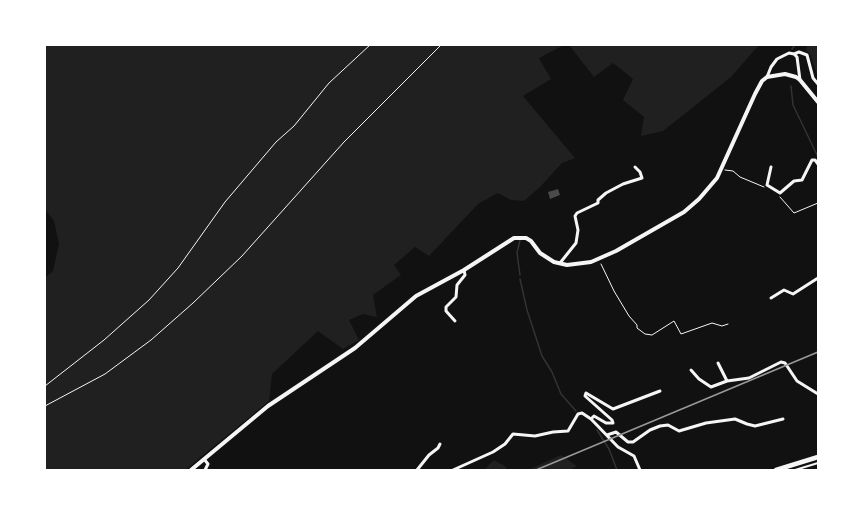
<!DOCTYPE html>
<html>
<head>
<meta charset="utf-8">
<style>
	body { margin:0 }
	#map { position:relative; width:863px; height:515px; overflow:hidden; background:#111; font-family:"Alegreya Sans",sans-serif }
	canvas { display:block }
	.frame { position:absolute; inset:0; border:46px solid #fff; pointer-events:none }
</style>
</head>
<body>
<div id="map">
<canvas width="863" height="515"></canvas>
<div class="frame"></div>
</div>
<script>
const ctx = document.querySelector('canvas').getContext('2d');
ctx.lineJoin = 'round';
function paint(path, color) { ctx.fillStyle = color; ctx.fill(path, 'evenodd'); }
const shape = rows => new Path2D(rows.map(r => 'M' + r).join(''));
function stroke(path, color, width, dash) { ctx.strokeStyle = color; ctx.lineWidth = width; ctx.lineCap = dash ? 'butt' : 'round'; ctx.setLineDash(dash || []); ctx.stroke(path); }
const green = shape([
	[45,45,564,45,539,58,551,79,523,96,575,158,562,163,541,186,524,201,511,200,498,193,478,204,429,256,415,247,394,265,401,275,373,295,377,317,363,314,349,320,359,340,343,349,318,331,272,374,269,401,185,470,45,470,45,278,53,271,59,244,54,221,45,209],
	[569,45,759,45,731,77,663,131,641,136,644,117,623,100,633,79,613,63,594,77],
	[807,45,818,45,818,77,810,54,806,50],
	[561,455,577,466,570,470,528,470],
	[494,460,505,466,507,470,484,470]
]);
const stream = shape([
	[792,49,795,45],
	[791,86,793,105,818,157],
	[520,275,517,253,520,240],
	[520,279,527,310,542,356,552,372,561,394,576,411],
	[597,430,609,449,617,470]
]);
const building = shape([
	[558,189,560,195,550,199,548,192]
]);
const path = shape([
	[725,170,733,171,740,177,764,187],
	[780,197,794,213,818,203],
	[601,264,614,291,629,316,637,325,637,328,645,334,652,335,674,321,681,334,712,323,722,326,728,324],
	[45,386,104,340,149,300,178,268,225,202,276,142,294,126,329,83,370,45],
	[45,406,105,374,151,340,193,303,242,256,344,142,441,45]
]);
const pedestrian = shape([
	[795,470,818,463]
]);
const minor = shape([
	[794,54,799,52,807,55,813,78,818,84],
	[767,77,771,67,777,59,789,53,794,54,797,57,800,80],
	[771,167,767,185,780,193,794,181,802,180,812,160,815,160,818,164],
	[560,263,576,243,578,230,575,216,577,213,598,203,598,200,606,193,623,184,642,178,640,172,635,167],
	[771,298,784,290,793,294,818,278],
	[455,321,446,311,446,307,456,297,457,285,465,275,464,270],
	[718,363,727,381],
	[691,370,699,379,711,387,727,381,749,378,781,362,785,363,797,381,818,394],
	[591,419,594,416,606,423,613,423,612,420,585,396,586,393,613,409,660,391],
	[607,435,616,432,628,442,633,442,650,430,660,426,668,425,679,431,706,423,735,419,747,424,755,426,783,419],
	[204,459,208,464,205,470],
	[417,470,429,455,438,448,440,444],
	[453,470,493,452,505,444,513,434,535,436,553,432,568,431,578,414,582,413,591,419,618,447,634,456,640,470]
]);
const secondary = shape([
	[191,470,268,406,355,348,416,296,464,270,514,238,526,238,531,241,540,253,554,262,567,265,591,262,616,251,684,212,699,199,717,178,755,94,762,81,767,77,785,74,796,77,800,80,818,102]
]);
const primary = shape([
	[776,470,818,457]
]);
const rail = shape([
	[536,470,818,352]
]);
paint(green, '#202020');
stroke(stream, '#333', 1.5);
paint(building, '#4a4a4a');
stroke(path, '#f5f5f5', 1);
stroke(pedestrian, '#f5f5f5', 2);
stroke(minor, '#f5f5f5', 3);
stroke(secondary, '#f5f5f5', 4);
stroke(primary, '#f5f5f5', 4.5);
stroke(rail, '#9a9a9a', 1.5);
</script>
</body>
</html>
